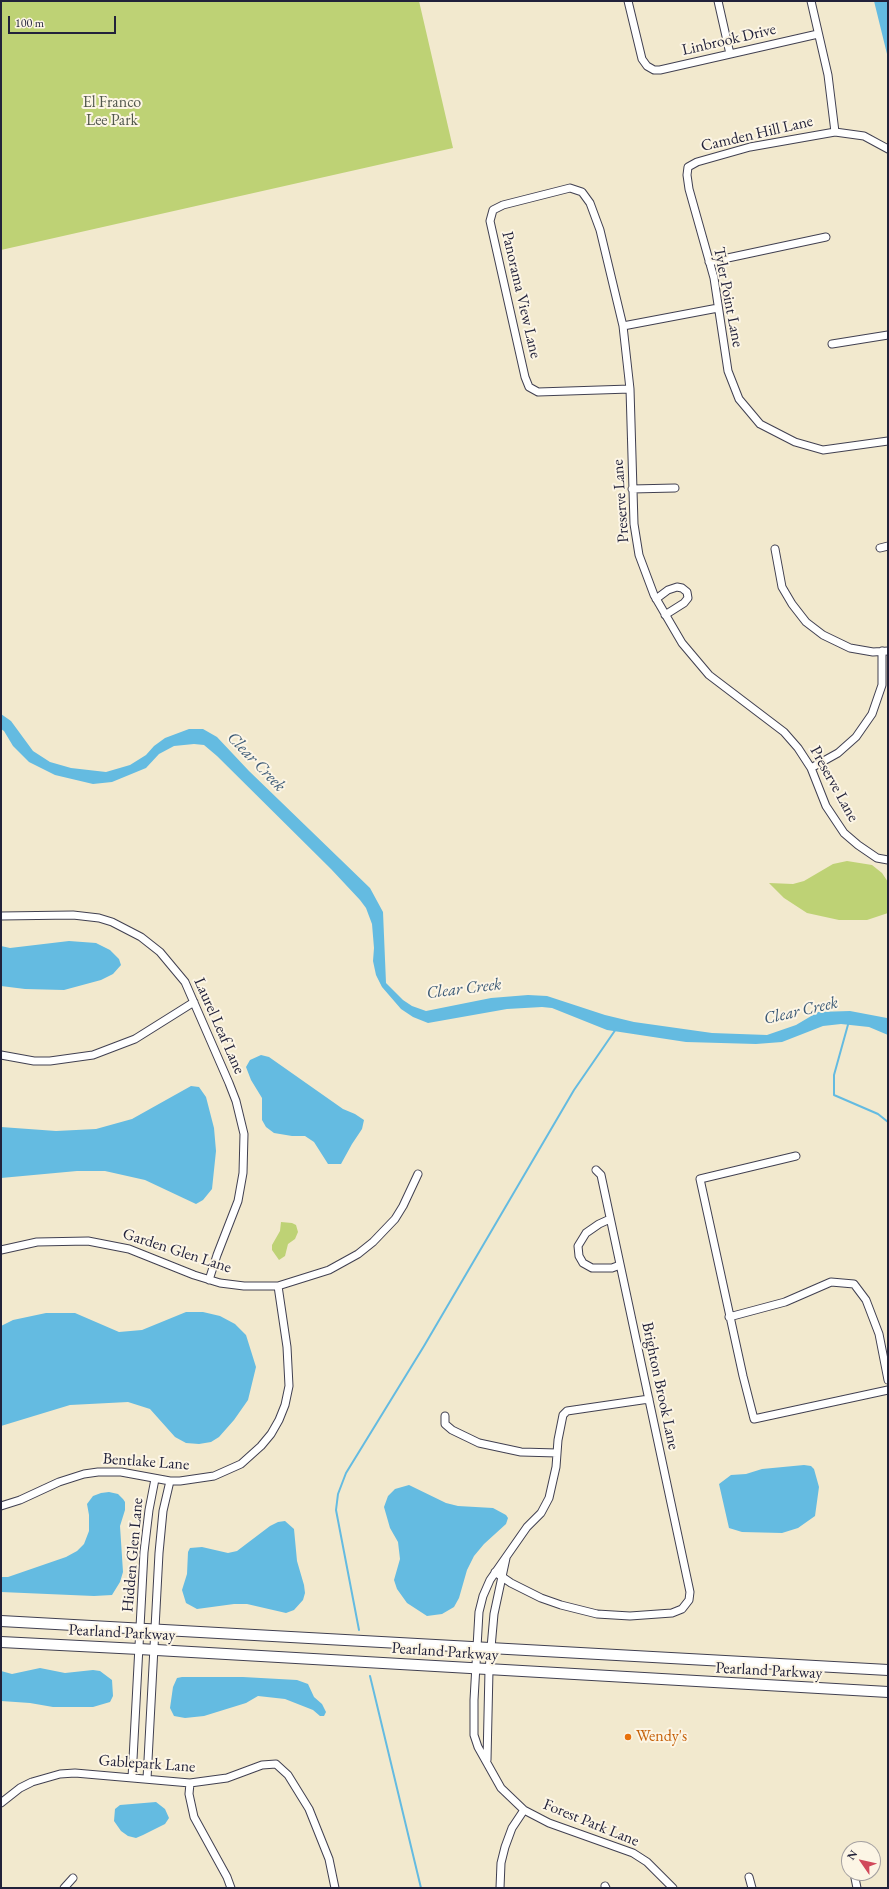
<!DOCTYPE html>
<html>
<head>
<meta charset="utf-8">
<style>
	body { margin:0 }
	#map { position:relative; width:889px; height:1889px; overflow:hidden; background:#f2e9ce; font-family:"EB Garamond",serif }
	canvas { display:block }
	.frame { position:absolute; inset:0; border:2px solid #22223b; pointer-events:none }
	.north { position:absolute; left:841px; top:1841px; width:40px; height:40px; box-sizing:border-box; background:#fcf5e5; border:1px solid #a5a1a1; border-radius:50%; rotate:304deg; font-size:11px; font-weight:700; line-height:16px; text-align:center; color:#22223b }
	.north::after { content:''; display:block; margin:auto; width:14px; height:18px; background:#d1495b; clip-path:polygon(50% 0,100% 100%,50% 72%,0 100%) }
	.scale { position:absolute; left:8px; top:16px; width:108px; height:18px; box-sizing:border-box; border:2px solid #22223b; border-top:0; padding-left:5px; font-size:12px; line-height:14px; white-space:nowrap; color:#22223b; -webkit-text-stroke:3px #fcf5e5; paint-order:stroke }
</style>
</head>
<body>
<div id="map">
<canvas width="889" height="1889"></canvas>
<div class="frame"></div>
<div class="north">N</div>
<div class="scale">100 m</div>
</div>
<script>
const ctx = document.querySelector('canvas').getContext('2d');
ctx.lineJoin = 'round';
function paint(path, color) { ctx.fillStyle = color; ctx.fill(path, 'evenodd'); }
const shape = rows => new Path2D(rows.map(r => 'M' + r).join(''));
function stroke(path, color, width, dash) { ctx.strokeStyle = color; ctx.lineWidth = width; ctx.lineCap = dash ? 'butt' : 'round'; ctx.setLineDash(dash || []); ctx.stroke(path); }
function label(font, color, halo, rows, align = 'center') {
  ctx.font = font + ' "EB Garamond",serif'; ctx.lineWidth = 4; ctx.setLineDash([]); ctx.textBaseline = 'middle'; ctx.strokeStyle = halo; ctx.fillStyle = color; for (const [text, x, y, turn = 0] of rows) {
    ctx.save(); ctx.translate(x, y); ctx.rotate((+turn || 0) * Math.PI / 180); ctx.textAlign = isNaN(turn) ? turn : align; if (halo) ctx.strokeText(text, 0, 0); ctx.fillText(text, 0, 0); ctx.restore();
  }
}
const green = shape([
	[1,1,419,1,453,148,1,250],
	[847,861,872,865,882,873,888,882,888,913,867,920,839,920,807,913,784,898,769,883,793,884,804,881,833,864],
	[281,1222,292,1223,296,1225,298,1232,295,1239,288,1244,285,1256,279,1260,272,1250,272,1245,280,1231]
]);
const water = shape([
	[874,1,888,1,888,54,887,54],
	[1,714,11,721,33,751,50,762,71,768,106,772,130,765,146,755,154,746,165,738,189,729,203,729,217,737,249,771,370,888,383,912,386,983,403,1000,412,1006,426,1011,491,998,528,995,547,996,605,1015,634,1022,712,1033,767,1035,796,1025,818,1012,850,1011,887,1018,888,1035,869,1027,841,1024,823,1026,782,1042,756,1044,686,1042,607,1030,552,1008,542,1007,507,1009,428,1023,413,1017,401,1009,382,987,376,975,373,961,374,948,372,924,366,908,360,900,331,869,217,756,204,745,194,744,174,746,159,754,146,768,112,782,93,784,55,775,29,762,13,746,4,731,1,729],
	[69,941,96,943,110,950,119,959,121,965,113,974,101,980,64,990,25,989,1,986,1,946,10,948],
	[261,1055,269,1057,343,1109,355,1114,364,1120,362,1129,352,1144,341,1164,328,1164,314,1142,305,1136,292,1136,274,1133,266,1127,262,1120,262,1098,251,1080,246,1067,250,1060],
	[191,1086,199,1087,206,1097,214,1128,216,1151,212,1189,203,1200,196,1204,145,1180,105,1171,77,1171,1,1178,1,1127,56,1131,96,1129,132,1119],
	[186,1312,203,1312,220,1316,235,1324,246,1335,256,1367,248,1400,234,1420,219,1437,211,1442,199,1444,186,1443,175,1437,150,1409,128,1402,70,1405,1,1426,1,1326,13,1320,46,1313,75,1313,119,1332,142,1330],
	[804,1465,811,1466,814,1469,819,1487,815,1516,798,1528,782,1533,742,1532,729,1528,719,1484,731,1475,746,1474,762,1469],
	[409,1485,446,1503,458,1506,493,1508,506,1515,508,1518,506,1524,484,1544,474,1556,467,1570,459,1598,454,1607,442,1614,427,1616,407,1603,397,1589,394,1580,400,1559,398,1542,390,1528,384,1507,388,1496,395,1489],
	[109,1492,118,1494,123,1499,125,1502,125,1510,120,1526,123,1572,120,1582,112,1595,94,1596,1,1592,1,1577,8,1577,66,1557,77,1551,84,1544,89,1531,89,1515,87,1504,93,1496,101,1493],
	[285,1521,294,1529,297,1561,304,1585,305,1593,303,1600,294,1610,286,1613,247,1604,234,1604,197,1609,186,1603,182,1590,187,1574,188,1552,190,1548,202,1547,228,1553,237,1551,270,1526,278,1522],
	[40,1668,65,1673,93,1670,100,1671,112,1680,113,1696,110,1702,93,1707,53,1707,30,1703,1,1701,1,1671,12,1674],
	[182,1677,243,1677,297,1680,308,1684,314,1697,322,1704,326,1712,324,1716,320,1716,313,1710,285,1699,258,1696,246,1703,204,1716,185,1718,174,1716,170,1708,173,1687,177,1678],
	[156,1802,165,1809,169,1818,165,1824,143,1835,136,1838,128,1836,121,1831,114,1821,115,1809,120,1805]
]);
const stream = shape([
	[849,1021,834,1075,834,1095,878,1114,888,1122],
	[359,1630,336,1510,338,1494,346,1473,424,1346,574,1090,616,1029],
	[370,1676,421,1888]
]);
const minor = shape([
	[628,1,642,59,647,66,654,70,660,70,818,34],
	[718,1,730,54],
	[811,1,828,75,835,132],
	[888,149,864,136,835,132,750,147,697,162,688,167,687,175,689,189,714,278,728,371,739,399,760,424,795,442,823,450,888,441],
	[709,262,826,237],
	[623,326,718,308],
	[832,344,888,335],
	[630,389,538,392,529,387,525,377,490,221,493,210,503,205,570,188,582,192,590,203,600,230,623,326,630,389,634,524,639,555,654,595,682,643,709,675,784,732,798,748,811,768,826,806,844,833,858,845,877,858,888,860],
	[632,489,675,488],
	[880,548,888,546],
	[775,549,782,587,792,604,806,622,823,635,850,648,873,652,888,651],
	[656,599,668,590,677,587,682,588,687,592,688,598,684,603,665,615],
	[811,768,838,753,856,737,872,714,882,685,882,651],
	[1,916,73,915,99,918,112,922,141,937,160,952,185,982,229,1083,236,1101,244,1134,243,1173,238,1201,217,1255,209,1280],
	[1,1055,34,1061,50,1061,93,1055,135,1039,194,1002],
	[796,1156,700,1179,743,1376,754,1419,888,1390],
	[610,1219,599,1224,586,1233,578,1246,579,1256,583,1263,592,1268,612,1268,620,1265],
	[1,1250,37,1242,88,1241,129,1249,194,1275,220,1283,244,1286,278,1286,329,1270,358,1254,373,1242,395,1219,403,1206,418,1174],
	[729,1317,785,1302,831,1282,854,1284,866,1300,879,1334,888,1380],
	[649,1399,567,1411,563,1415,558,1440,556,1467,549,1498,541,1513,527,1527,490,1580,483,1596,479,1612,474,1700,474,1735,478,1747,501,1788,524,1810,549,1823,633,1853,647,1862,673,1888],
	[445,1416,445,1424,452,1430,479,1443,521,1452,557,1453],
	[1,1506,20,1500,59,1482,84,1474,98,1472,121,1472,170,1481,180,1481,214,1476,241,1464,261,1446,271,1434,279,1420,285,1405,289,1386,287,1347,278,1286],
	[495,1572,511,1583,541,1598,561,1605,597,1614,630,1616,672,1613,682,1609,689,1600,690,1592,601,1175,596,1170],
	[487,1760,489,1670,494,1614,506,1558],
	[132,1778,144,1552,149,1510,155,1479],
	[147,1779,159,1553,163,1511,170,1481],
	[190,1783,189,1794,194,1817,227,1877,231,1888],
	[1,1803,20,1788,32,1782,60,1774,75,1773,190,1783,227,1778,262,1765,276,1764,288,1775,309,1809,329,1859,335,1888],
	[854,1873,857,1888],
	[749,1877,752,1888],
	[605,1886,606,1888],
	[64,1888,73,1878],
	[500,1888,501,1863,505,1847,512,1828,524,1810]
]);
const secondary = shape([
	[1,1621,888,1670],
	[1,1642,139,1649,888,1692]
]);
const markers = [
	[628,1737,4,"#e8710a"]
];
const streetNames = [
	["Linbrook Drive",729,40,-13],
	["Camden Hill Lane",757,134,-13],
	["Panorama View Lane",521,295,77],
	["Tyler Point Lane",728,297,79],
	["Preserve Lane",621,501,-94],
	["Preserve Lane",834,784,61],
	["Laurel Leaf Lane",219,1026,66],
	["Garden Glen Lane",177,1251,18],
	["Brighton Brook Lane",660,1386,78],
	["Bentlake Lane",146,1462,4],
	["Hidden Glen Lane",133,1555,-85],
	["Pearland Parkway",122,1633,3],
	["Pearland Parkway",445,1652,4],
	["Pearland Parkway",769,1671,3],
	["Gablepark Lane",147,1764,4],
	["Forest Park Lane",591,1823,22]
];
const parkNames = [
	["El Franco",112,103],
	["Lee Park",112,121]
];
const foodNames = [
	["Wendy's",636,1737]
];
const waterNames = [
	["Clear Creek",256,762,46],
	["Clear Creek",464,989,-7],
	["Clear Creek",801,1011,-13]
];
paint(green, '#bed275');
paint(water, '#64bbe1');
stroke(stream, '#64bbe1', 2);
stroke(minor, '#414051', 9);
stroke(secondary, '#414051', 12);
stroke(minor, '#fff', 7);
stroke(secondary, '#fff', 10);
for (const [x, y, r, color] of markers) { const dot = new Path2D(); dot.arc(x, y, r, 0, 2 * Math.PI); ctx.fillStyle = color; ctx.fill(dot); stroke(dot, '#fcf5e5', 1.5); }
label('16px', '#22223b', '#fcf5e5', streetNames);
label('16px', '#51574c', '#fcf5e5', parkNames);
label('16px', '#c56008', '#fcf5e5', foodNames, 'left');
label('italic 17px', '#395875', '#fcf5e5', waterNames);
</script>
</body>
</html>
